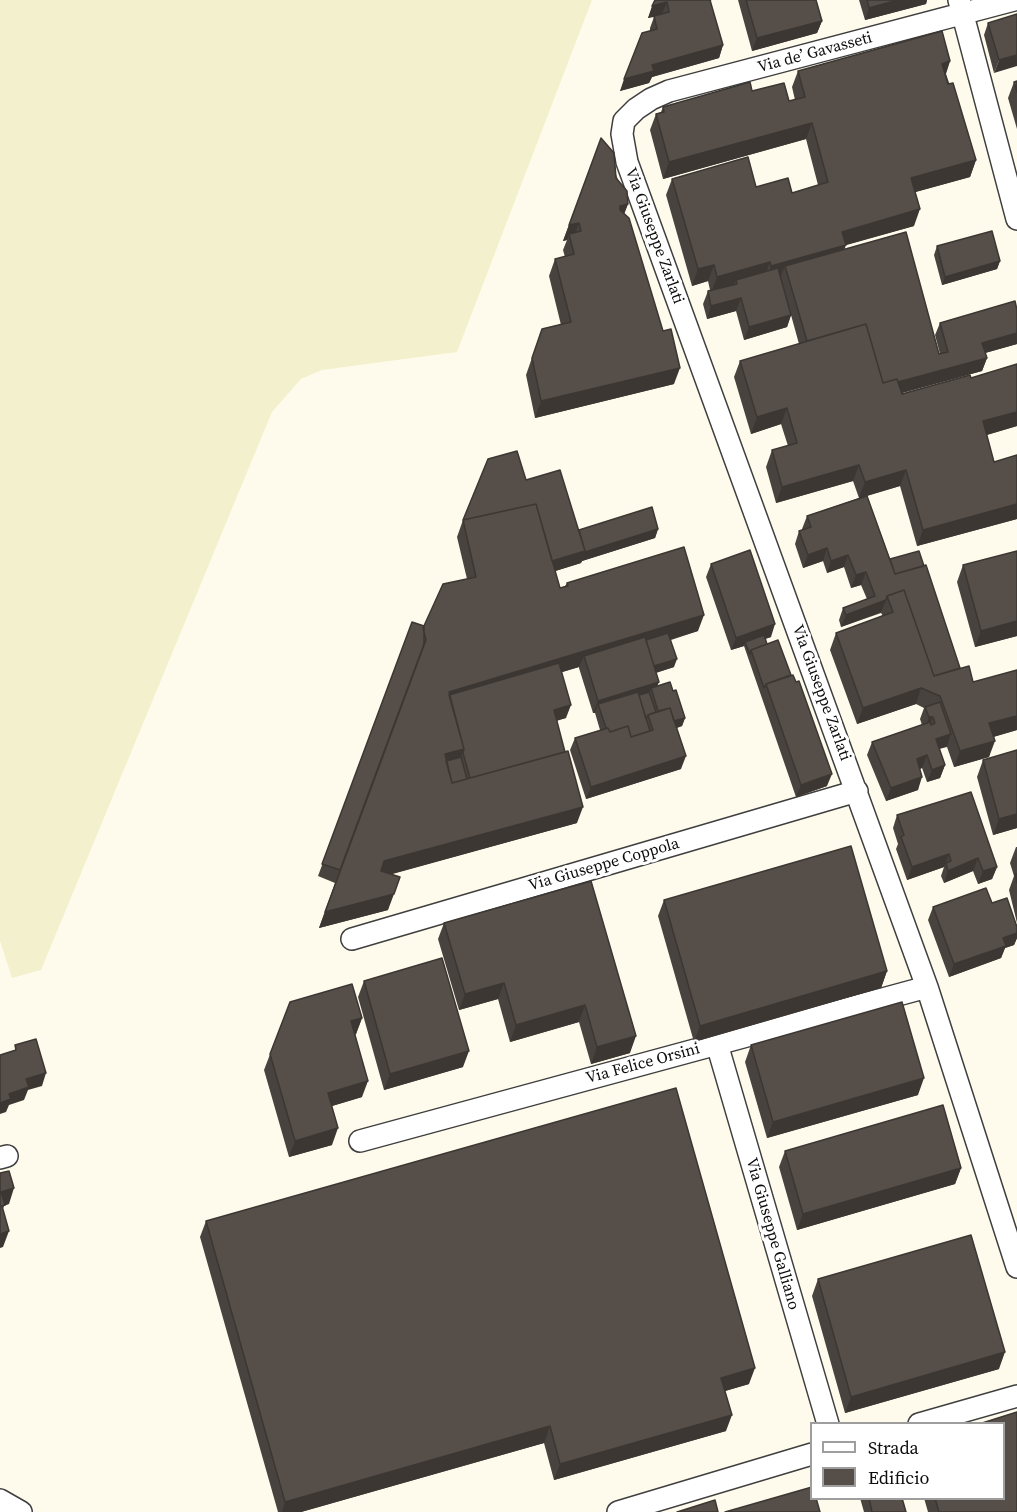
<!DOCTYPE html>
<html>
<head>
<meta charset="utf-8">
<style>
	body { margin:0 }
	#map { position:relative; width:1017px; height:1512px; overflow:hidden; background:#fffbec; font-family:"Source Serif 4",serif }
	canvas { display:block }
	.legend { position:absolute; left:810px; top:1422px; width:195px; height:78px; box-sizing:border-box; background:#fff; border:2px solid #9e9e9e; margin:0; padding:8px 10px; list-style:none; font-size:18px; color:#0c0c0c }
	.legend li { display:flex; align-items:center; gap:12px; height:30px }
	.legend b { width:30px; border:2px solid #9e9e9e }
</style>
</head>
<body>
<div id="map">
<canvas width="1017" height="1512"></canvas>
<ul class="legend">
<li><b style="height:8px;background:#fff"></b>Strada</li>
<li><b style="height:16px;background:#554e49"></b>Edificio</li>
</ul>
</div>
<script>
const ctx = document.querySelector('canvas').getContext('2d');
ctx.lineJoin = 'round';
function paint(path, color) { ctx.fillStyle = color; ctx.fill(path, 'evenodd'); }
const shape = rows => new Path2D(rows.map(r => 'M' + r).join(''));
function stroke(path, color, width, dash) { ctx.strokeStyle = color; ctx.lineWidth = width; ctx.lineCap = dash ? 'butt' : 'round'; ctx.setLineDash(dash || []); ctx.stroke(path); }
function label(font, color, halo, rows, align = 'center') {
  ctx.font = font + ' "Source Serif 4",serif'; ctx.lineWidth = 6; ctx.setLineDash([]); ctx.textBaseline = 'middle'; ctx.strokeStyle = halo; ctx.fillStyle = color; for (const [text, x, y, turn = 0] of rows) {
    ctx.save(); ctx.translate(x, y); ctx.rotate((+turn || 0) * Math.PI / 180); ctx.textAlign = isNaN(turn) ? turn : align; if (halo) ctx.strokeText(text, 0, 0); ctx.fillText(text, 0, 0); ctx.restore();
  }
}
const farmland = shape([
	[0,0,592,0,457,352,322,370,301,379,272,412,41,970,12,978,0,941]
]);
const minor = shape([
	[959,0,1017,219],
	[1014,0,669,91,651,99,636,109,624,121,622,134,627,162,927,987,1017,1267],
	[352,939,857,791],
	[717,1044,828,1424],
	[360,1141,927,987],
	[0,1158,7,1156],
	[919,1424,1017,1396],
	[0,1500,21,1512],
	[618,1512,812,1454]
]);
const wall = shape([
	[655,0,712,0,710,1,723,45,719,58,652,77,649,83,620,91,650,31,650,28,654,17,648,18],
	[738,0,816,0,822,21,817,33,752,51],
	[859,0,927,0,926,4,865,20],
	[1017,14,994,73,984,35,988,23],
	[950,61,946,74,976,160,970,177,915,192,914,226,845,245,844,249,939,354,940,354,935,335,940,323,1017,310,1017,344,985,353,987,358,982,371,901,393,902,394,971,378,1017,364,1017,426,986,435,994,462,1017,455,1017,519,917,546,900,486,867,496,890,559,960,668,973,682,1017,670,1017,730,993,737,989,757,954,767,947,747,939,749,945,765,940,778,927,782,922,768,920,769,918,790,886,801,867,755,872,742,922,725,920,719,924,708,916,704,857,724,830,650,836,633,883,616,881,613,841,627,839,620,843,608,867,599,861,585,851,588,844,567,827,573,823,561,803,568,795,544,799,531,803,530,802,529,807,516,859,498,853,481,776,503,766,467,772,450,788,446,781,424,751,434,734,377,740,361,799,344,791,315,787,327,744,340,736,311,707,319,703,304,708,291,710,290,708,281,692,286,666,195,672,179,756,187,792,193,818,185,806,139,663,179,650,130,656,114,661,112,663,107,752,91,789,101,795,100,792,87,798,71],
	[1014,82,1017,92,1017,129,1008,98],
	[601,138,628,204,624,213,674,384,535,418,526,375,542,329,561,325,549,276,555,259,565,257,563,250,567,240,563,241],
	[937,246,1000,261,997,269,942,285,934,255],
	[526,480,579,530,658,529,655,538,582,561,581,563,555,571,560,588,565,586,567,583,698,631,671,640,674,667,656,673,657,686,673,691,685,718,682,726,677,728,681,769,586,799,570,750,575,738,600,730,595,713,593,713,579,668,579,667,562,672,566,718,557,720,577,823,391,874,388,910,319,928,335,883,318,876,412,622,424,626,467,579,457,537,463,520],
	[1017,551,1017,636,975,647,957,582,963,565],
	[711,564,771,637,765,639,827,786,796,797,744,646,731,650,706,577],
	[983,760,1017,828,993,835,977,777],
	[897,815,997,867,992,879,978,884,973,871,944,883,941,876,944,867,907,880,896,849,898,844,893,828],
	[1016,847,1017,847,1017,923,1009,890,1014,876,1010,863],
	[591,881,630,1053,591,1064,579,1022,510,1042,498,999,459,1010,438,939,444,923],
	[664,900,887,971,881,988,694,1042,658,916],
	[992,903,1017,927,1017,938,1014,945,1005,948,1001,958,949,977,928,920,933,907],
	[364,981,463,1067,384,1090,358,997],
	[290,1002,362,1018,356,1034,355,1035,362,1097,332,1106,332,1145,289,1157,264,1070],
	[751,1045,918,1095,767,1138,745,1062],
	[785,1151,961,1168,955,1184,797,1230,779,1167],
	[206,1221,749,1384,725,1391,726,1431,554,1480,544,1443,301,1512,278,1512,200,1237],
	[818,1279,999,1369,845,1413,812,1296],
	[860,1498,902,1498,906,1512,864,1512],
	[924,1498,1004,1498,1017,1512,928,1512]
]);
const shadedWall = shape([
	[898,0,927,0,926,4,865,20,869,8],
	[667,2,662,14,648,18,652,6],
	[822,21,817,33,752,51,757,38],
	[723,45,719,58,652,77,649,83,620,91,624,79,652,65],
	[1017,55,1017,66,994,73,999,60],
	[950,61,944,78,942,64],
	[812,123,806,139,663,179,669,162],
	[976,160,970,177,905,195,911,178],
	[628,204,622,220,620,206],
	[920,209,914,226,836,248,842,232],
	[579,223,573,239,569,234,567,240,563,241,569,225],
	[846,245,840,262,785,266,780,278,766,282,771,266],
	[1000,261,997,269,942,285,945,277],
	[770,262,764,278,736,280,733,287,711,293,717,277],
	[714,265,708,281,692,286,698,269],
	[741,298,736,311,707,319,711,306],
	[791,315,787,327,744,340,749,327],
	[1017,333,1017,344,978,355,982,343],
	[987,358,982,371,877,400,881,387],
	[680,368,674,384,535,418,541,401],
	[787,408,781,424,751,434,757,417],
	[1017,412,1017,426,977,438,983,421],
	[859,465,853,481,776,503,782,487],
	[906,470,900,486,859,498,865,482],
	[1017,504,1017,519,917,546,923,530],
	[658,529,655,538,582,561,581,563,546,574,551,562],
	[827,548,823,561,803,568,808,555],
	[848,555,844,567,827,573,831,561],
	[866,572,861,585,851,588,856,575],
	[886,600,881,612,841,627,846,615],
	[704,615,698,631,645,647,584,656,579,667,450,706,449,692],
	[1017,621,1017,636,975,647,981,631],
	[775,624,771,637,746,645,745,642,744,646,731,650,736,638],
	[677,659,674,667,648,675,652,667],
	[659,682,654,694,651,688,648,696,598,704,595,713,593,713,598,701],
	[921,688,916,704,857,724,863,708],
	[571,705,566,718,550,723,554,710],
	[1017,716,1017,730,983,740,989,723],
	[929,717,933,717,928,729,924,730],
	[685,718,682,726,669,730,672,722],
	[951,734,947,746,931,752,936,739],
	[995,741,989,757,954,767,960,751],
	[464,749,458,765,444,769,445,754],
	[927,755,922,768,912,771,917,759],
	[686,756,681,769,586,799,591,787],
	[945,765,940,778,927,782,932,770],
	[832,774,827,786,796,797,801,785],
	[922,777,918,790,886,801,891,788],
	[583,807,577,823,378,878,384,861],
	[1017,814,1017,828,993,835,999,819],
	[949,854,944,867,907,880,912,867],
	[978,858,973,871,944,883,948,871],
	[997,867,992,879,978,884,983,871],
	[394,894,388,910,319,928,325,912],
	[1017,933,1017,938,1014,945,1005,948,1001,958,949,977,954,964,1003,938],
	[887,971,881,988,694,1042,700,1026],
	[504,983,498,999,459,1010,465,994],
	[585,1005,579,1022,510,1042,516,1025],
	[362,1018,356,1034,345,1038,351,1021],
	[636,1036,630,1053,591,1064,597,1047],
	[469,1051,463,1067,384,1090,390,1074],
	[46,1073,42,1086,28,1090,24,1100,9,1105,6,1112,0,1114,0,1103,9,1094,26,1079],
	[924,1078,918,1095,767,1138,773,1122],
	[368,1081,362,1097,322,1109,328,1093],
	[338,1128,332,1145,289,1157,295,1141],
	[961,1168,955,1184,797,1230,803,1214],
	[14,1188,9,1204,4,1206,0,1217,1,1192],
	[9,1231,3,1247,0,1248,0,1234],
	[1005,1352,999,1369,845,1413,851,1397],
	[755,1368,749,1384,715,1394,721,1378],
	[732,1415,726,1431,554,1480,560,1464],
	[550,1426,544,1443,301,1512,282,1512,285,1502]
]);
const building = shape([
	[655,0,710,0,723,45,652,65,654,71,624,79,642,33,657,29,654,16,669,12,667,2,652,6,655,0],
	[746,0,816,0,822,21,757,38,746,0],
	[867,0,898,0,869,8,867,0],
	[1017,14,1017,55,999,60,988,23,1017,14],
	[942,31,950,61,942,64,948,84,953,83,976,160,911,178,920,209,842,232,846,245,771,266,770,262,717,277,714,265,698,269,672,179,748,157,756,187,788,178,792,193,828,182,812,123,669,162,656,114,664,112,663,107,750,82,752,91,784,83,789,101,805,97,798,71,942,31],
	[1017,81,1017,92,1014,82,1017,81],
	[601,138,614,153,616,178,627,191,628,204,620,206,620,210,629,218,663,331,671,329,680,368,541,401,532,358,542,329,571,322,555,259,574,254,569,234,581,231,579,223,569,225,601,138],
	[992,231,1000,261,945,277,937,246,992,231],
	[906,232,939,354,948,352,940,323,1015,301,1017,310,1017,333,982,343,987,358,898,382,897,379,883,383,866,324,807,341,785,266,906,232],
	[778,268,791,315,749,327,741,298,711,306,708,291,737,284,736,280,778,268],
	[866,324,883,383,897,379,902,394,970,375,971,378,1017,364,1017,412,983,421,994,462,1017,455,1017,504,923,530,906,470,865,482,859,465,782,487,772,450,797,443,787,408,757,417,740,361,866,324],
	[517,451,526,480,560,470,585,551,552,561,536,504,463,520,488,459,517,451],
	[867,496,895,574,926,565,960,668,934,676,904,590,887,596,886,600,846,615,843,608,875,596,866,572,856,575,848,555,831,561,827,548,808,555,799,531,811,527,807,516,867,496],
	[536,504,560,588,568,586,567,583,684,547,704,615,449,692,464,749,445,754,452,783,568,751,583,807,384,861,381,871,400,877,394,894,325,912,426,640,423,628,443,584,476,577,463,520,536,504],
	[652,507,658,529,585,552,585,551,579,530,652,507],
	[750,550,775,624,736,638,711,564,750,550],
	[919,551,924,566,895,574,890,559,919,551],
	[1017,551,1017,621,981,631,963,565,1017,551],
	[904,590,934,676,969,666,973,682,1017,670,1017,716,989,723,995,741,960,751,940,696,921,688,863,708,836,633,893,612,887,596,904,590],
	[412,622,424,626,424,644,340,870,322,864,412,622],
	[668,633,677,659,654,666,646,640,668,633],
	[764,635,767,644,751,650,750,654,745,642,764,635],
	[645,637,659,682,598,701,584,656,645,637],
	[778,640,791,675,766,684,764,688,751,650,778,640],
	[559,663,571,705,554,710,565,752,470,778,463,753,464,749,449,695,559,663],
	[793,675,796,682,799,681,832,774,801,785,766,684,793,675],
	[670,682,673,691,676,690,685,718,674,721,670,708,658,711,651,688,670,682],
	[638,692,650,731,631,737,628,726,610,732,608,728,606,728,598,704,638,692],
	[649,692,656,712,648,715,646,719,639,695,649,692],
	[940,702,951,734,936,739,945,765,932,770,927,755,917,759,922,777,891,788,872,742,930,722,931,725,935,723,933,717,929,717,925,707,940,702],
	[670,708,686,756,591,787,575,738,608,728,610,732,628,726,631,737,653,730,648,715,670,708],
	[1017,750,1017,814,999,819,983,760,1017,750],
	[461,757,467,779,452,783,446,761,461,757],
	[971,792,997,867,983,871,978,858,948,871,946,863,951,861,949,854,912,867,901,837,904,835,897,815,971,792],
	[851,846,887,971,700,1026,664,900,851,846],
	[1015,874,1017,874,1017,883,1015,874],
	[591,881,636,1036,597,1047,585,1005,516,1025,504,983,465,994,444,923,591,881],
	[986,888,992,903,1007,898,1017,927,1017,933,1003,938,1006,946,954,964,933,907,986,888],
	[442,958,469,1051,390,1074,364,981,442,958],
	[352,984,362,1018,351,1021,368,1081,328,1093,338,1128,295,1141,270,1054,290,1002,352,984],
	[902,1002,924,1078,773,1122,751,1045,902,1002],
	[36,1039,46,1073,26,1079,29,1087,9,1094,11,1099,0,1103,0,1055,16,1050,15,1045,36,1039],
	[676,1088,755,1368,721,1378,732,1415,560,1464,550,1426,285,1502,206,1221,676,1088],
	[943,1105,961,1168,803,1214,785,1151,943,1105],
	[9,1171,14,1188,1,1192,5,1205,2,1206,9,1231,0,1234,0,1173,9,1171],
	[971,1235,1005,1352,851,1397,818,1279,971,1235],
	[1017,1412,1017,1512,939,1512,935,1498,1004,1498,1004,1424,979,1424,1017,1412],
	[812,1487,812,1498,816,1498,820,1512,725,1512,812,1487],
	[869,1498,902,1498,906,1512,872,1512,869,1498],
	[715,1500,718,1512,677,1512,715,1500]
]);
const streetNames = [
	["Via de’ Gavasseti",815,53,-15],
	["Via Giuseppe Zarlati",654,236,70],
	["Via Giuseppe Zarlati",821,693,70],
	["Via Giuseppe Coppola",604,865,-16],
	["Via Felice Orsini",643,1064,-15],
	["Via Giuseppe Galliano",772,1234,74]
];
paint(farmland, '#f3f1cd');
stroke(minor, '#3f3f3f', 24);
stroke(minor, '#fff', 21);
paint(wall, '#49433f');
paint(shadedWall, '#3c3733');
paint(building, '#554e49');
stroke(building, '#3c3733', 1.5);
label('16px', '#0c0c0c', '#fff', streetNames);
</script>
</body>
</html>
